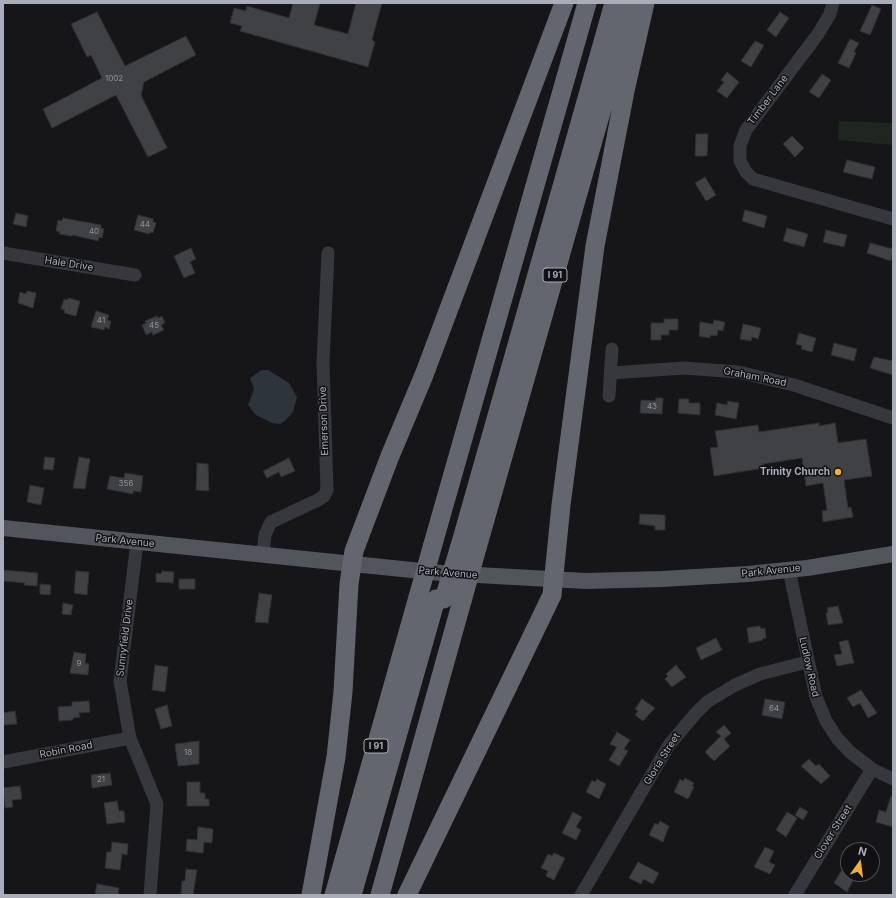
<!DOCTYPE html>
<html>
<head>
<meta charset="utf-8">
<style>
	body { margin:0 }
	#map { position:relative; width:896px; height:898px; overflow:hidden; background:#161618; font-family:Inter,sans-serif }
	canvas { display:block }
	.frame { position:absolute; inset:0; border:4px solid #a8adb8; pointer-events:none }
	.north { position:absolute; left:840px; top:842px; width:40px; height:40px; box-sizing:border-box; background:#111113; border:1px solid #4d4f55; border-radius:50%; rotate:14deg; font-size:11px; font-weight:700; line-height:16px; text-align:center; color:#a8adb8 }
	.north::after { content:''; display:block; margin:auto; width:14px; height:18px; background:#f2b134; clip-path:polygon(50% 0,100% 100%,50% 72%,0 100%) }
</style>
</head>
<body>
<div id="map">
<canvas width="896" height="898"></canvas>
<div class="frame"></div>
<div class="north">N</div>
</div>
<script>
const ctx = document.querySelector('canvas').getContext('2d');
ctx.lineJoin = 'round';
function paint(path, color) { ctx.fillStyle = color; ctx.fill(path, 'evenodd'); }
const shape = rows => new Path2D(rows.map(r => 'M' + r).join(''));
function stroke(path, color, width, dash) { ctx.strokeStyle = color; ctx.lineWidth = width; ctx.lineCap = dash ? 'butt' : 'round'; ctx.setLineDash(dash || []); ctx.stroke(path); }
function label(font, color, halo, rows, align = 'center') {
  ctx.font = font + ' Inter,sans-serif'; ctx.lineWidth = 3; ctx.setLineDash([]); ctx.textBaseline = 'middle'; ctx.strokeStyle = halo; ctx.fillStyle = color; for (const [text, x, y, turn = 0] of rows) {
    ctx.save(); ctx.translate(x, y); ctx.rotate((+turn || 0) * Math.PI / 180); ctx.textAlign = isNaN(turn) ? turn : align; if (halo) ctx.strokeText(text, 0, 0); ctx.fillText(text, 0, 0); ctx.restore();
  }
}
const green = shape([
	[839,121,893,123,893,145,838,140]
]);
const water = shape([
	[262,370,268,370,289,383,297,397,293,412,286,420,280,424,272,423,256,415,248,405,254,389,250,378]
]);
const building = shape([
	[293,3,320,3,314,25,348,34,356,3,382,3,372,40,375,42,368,67,240,31,242,26,230,23,234,8,246,11,247,6,289,18,293,3],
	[872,5,881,9,870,35,860,31,872,5],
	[97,12,125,66,186,36,196,55,144,82,141,95,167,148,148,157,116,95,52,128,43,109,102,78,91,55,87,57,71,24,97,12],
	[780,12,789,18,776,37,767,30,780,12],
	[850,39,859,43,854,52,856,53,849,68,838,63,850,39],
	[755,41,764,45,751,67,741,61,755,41],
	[727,72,739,82,727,98,717,91,724,82,721,80,727,72],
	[822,74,831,80,819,98,809,92,822,74],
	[696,134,708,134,707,156,695,156,696,134],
	[792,136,804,148,795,157,783,144,792,136],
	[847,160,875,167,872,179,843,172,847,160],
	[705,177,716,195,706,201,695,183,705,177],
	[745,210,767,216,764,228,742,221,745,210],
	[16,213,28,216,26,227,13,224,16,213],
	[138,215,153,219,153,222,156,223,153,233,150,232,149,234,134,230,138,215],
	[63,218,101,225,101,228,104,229,102,238,99,237,98,241,73,235,72,236,59,234,60,232,56,231,58,220,62,221,63,218],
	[787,228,808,234,804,247,783,241,787,228],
	[826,230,847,235,844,247,823,242,826,230],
	[870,243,893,249,891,261,867,253,870,243],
	[191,248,196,259,190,262,195,273,184,278,174,256,191,248],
	[27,291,36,293,33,308,18,303,20,292,26,294,27,291],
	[68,298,80,301,76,316,64,313,65,310,61,309,64,299,68,300,68,298],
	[96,311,109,315,107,320,111,321,109,329,105,327,104,330,91,327,96,311],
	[157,316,158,318,162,316,165,323,161,325,164,330,153,335,152,332,146,335,142,325,146,323,145,321,157,316],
	[664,319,678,319,678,330,669,330,669,335,661,335,661,340,651,340,651,323,664,323,664,319],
	[714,320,725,322,723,331,718,330,717,336,710,335,710,338,699,336,700,322,713,324,714,320],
	[743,324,761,328,758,339,752,337,751,341,740,339,743,324],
	[799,333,816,338,812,352,801,349,802,346,796,344,799,333],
	[834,343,857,349,854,361,831,355,834,343],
	[874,357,893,361,893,375,870,368,874,357],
	[656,398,663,398,662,414,640,413,641,400,655,401,656,398],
	[679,399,689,399,689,403,700,403,700,415,678,413,679,399],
	[728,401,739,403,736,419,715,415,717,403,727,405,728,401],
	[819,423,819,426,835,423,838,443,866,439,872,476,844,480,848,508,851,507,853,517,823,522,822,511,827,510,823,483,806,486,802,458,763,464,764,468,714,476,710,448,718,447,715,431,758,425,759,432,819,423],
	[45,457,55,458,53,470,43,469,45,457],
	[79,457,90,459,85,489,73,488,79,457],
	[289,458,295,471,281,477,279,472,267,478,263,471,289,458],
	[197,463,208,464,209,491,196,490,197,463],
	[125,473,143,476,141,492,133,491,133,494,107,489,110,476,124,478,125,473],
	[30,485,44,488,41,505,27,502,30,485],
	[640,514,665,515,665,530,655,530,655,526,639,524,640,514],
	[3,570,38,573,37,586,24,585,25,583,3,581,3,570],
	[76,571,89,572,87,595,74,593,76,571],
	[162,571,174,572,173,583,156,582,156,573,161,574,162,571],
	[179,579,195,579,195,589,179,589,179,579],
	[40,584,51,585,50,595,40,594,40,584],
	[259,593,272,595,268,623,255,622,259,593],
	[63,603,73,605,71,615,62,614,63,603],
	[838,606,843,623,828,625,826,613,828,613,827,608,838,606],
	[760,626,761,629,765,628,766,638,762,639,763,640,749,643,747,628,760,626],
	[716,638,722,650,701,660,696,648,716,638],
	[848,640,854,663,837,666,834,655,842,654,839,642,848,640],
	[74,652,86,654,85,663,89,664,88,675,70,673,74,652],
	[155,665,168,667,165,692,152,690,155,665],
	[676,665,686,677,672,687,665,679,668,676,666,674,676,665],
	[861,690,877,713,868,718,860,703,853,707,847,698,861,690],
	[642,699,655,708,643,721,635,715,638,711,635,709,642,699],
	[765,699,785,702,782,719,762,715,765,699],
	[89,701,90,712,79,713,80,717,73,718,73,720,59,721,58,707,72,706,72,702,89,701],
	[167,705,172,726,161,729,155,709,167,705],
	[15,711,17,724,3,725,3,713,15,711],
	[724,725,731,733,724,739,730,746,714,761,705,752,721,736,716,732,724,725],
	[617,732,630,740,624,749,628,751,619,766,609,760,617,747,610,744,617,732],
	[199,741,199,764,178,766,175,744,199,741],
	[809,759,816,766,819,764,830,776,821,784,801,766,809,759],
	[110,773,112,785,92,788,91,775,110,773],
	[685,778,694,783,692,786,694,787,688,799,674,792,680,779,683,781,685,778],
	[597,779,606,784,599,799,586,792,592,780,595,782,597,779],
	[187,782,200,782,200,793,205,793,205,799,209,799,209,806,187,806,187,782],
	[20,786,22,799,12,800,13,807,5,808,3,788,20,786],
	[891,796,893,796,893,827,876,822,879,810,886,812,891,796],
	[117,801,119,811,124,811,125,822,107,824,104,803,117,801],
	[800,807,808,812,803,820,795,815,800,807],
	[573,812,582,817,576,827,581,830,576,840,562,833,573,812],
	[787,812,797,818,786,837,776,830,787,812],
	[660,821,669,826,663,842,649,835,655,823,658,825,660,821],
	[198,827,213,829,212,843,204,842,203,853,186,851,187,839,197,840,198,827],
	[112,842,128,844,127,855,122,854,120,870,105,868,107,852,111,852,112,842],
	[765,847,774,851,769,862,775,865,770,874,754,867,765,847],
	[554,853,565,858,554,880,546,876,548,871,541,868,548,854,552,856,554,853],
	[638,862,659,873,653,884,643,879,641,884,629,878,638,862],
	[186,869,197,870,193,895,181,894,182,881,185,881,186,869],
	[846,869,848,871,848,874,855,875,853,878,854,879,847,892,834,883,841,871,844,872,846,869],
	[97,884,119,888,118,895,95,894,97,884]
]);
const minor = shape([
	[833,3,830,14,818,34,746,130,740,146,740,161,746,172,753,179,893,219],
	[3,253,135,275],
	[611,373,684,368,738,372,794,385,893,418],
	[609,396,612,349],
	[137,542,120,681,130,738,157,804,150,895],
	[263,554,265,535,271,522,318,500,324,496,327,490,323,362,328,253],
	[789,570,816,697,826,721,837,738,850,752,872,769,893,779],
	[3,762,130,738],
	[581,895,669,745,695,714,707,702,735,685,760,674,807,662],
	[795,895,872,769]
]);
const major = shape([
	[3,528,441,573,586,581,662,579,748,574,807,568,893,554]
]);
const highway = shape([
	[433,544,587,3],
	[460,546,614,3],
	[477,548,631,7],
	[311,895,336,757,343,692,349,584,354,551,390,456,424,375,564,3],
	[334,895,418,597],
	[352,895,436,599],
	[380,895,462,601],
	[407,895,552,595,561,505,595,246,625,91,645,3]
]);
const highwayBridge = shape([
	[418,597,433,544],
	[444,599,460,546],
	[462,601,477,548]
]);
const markers = [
	[838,472,4,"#f2b134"]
];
const numberNames = [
	["1002",114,79],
	["44",145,225],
	["40",94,232],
	["41",101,321],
	["45",154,326],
	["43",652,407],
	["356",126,484],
	["9",79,664],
	["64",774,709],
	["18",188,753],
	["21",101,780]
];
const shields = [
	[555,275,24],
	[376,746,24]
];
const shieldNames = [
	["I 91",555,275],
	["I 91",376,746]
];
const streetNames = [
	["Timber Lane",768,100,-53],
	["Hale Drive",69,264,9],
	["Graham Road",755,377,11],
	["Emerson Drive",324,421,-92],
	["Park Avenue",125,541,6],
	["Park Avenue",771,571,-6],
	["Park Avenue",448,573,5],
	["Sunnyfield Drive",125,638,-83],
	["Ludlow Road",809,667,77],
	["Robin Road",66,750,-11],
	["Gloria Street",662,759,-58],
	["Clover Street",833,832,-58]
];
const poiNames = [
	["Trinity Church",830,472]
];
paint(green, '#1e261f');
paint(water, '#2c353c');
paint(building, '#404145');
stroke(building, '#303034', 1);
stroke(minor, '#37383d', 13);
stroke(major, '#53555c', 16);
stroke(highway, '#63666e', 19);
stroke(highwayBridge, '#63666e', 19);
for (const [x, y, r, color] of markers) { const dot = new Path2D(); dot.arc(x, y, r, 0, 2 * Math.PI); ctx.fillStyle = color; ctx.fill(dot); stroke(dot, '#111113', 1.5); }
label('8px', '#8e929b', null, numberNames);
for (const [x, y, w] of shields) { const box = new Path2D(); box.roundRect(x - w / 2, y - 7, w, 14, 3); ctx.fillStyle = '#111113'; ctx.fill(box); stroke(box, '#a8adb8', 1); }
label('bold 9px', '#a8adb8', null, shieldNames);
label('10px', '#a8adb8', '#111113', streetNames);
label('bold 10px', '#a8adb8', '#111113', poiNames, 'right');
</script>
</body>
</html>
